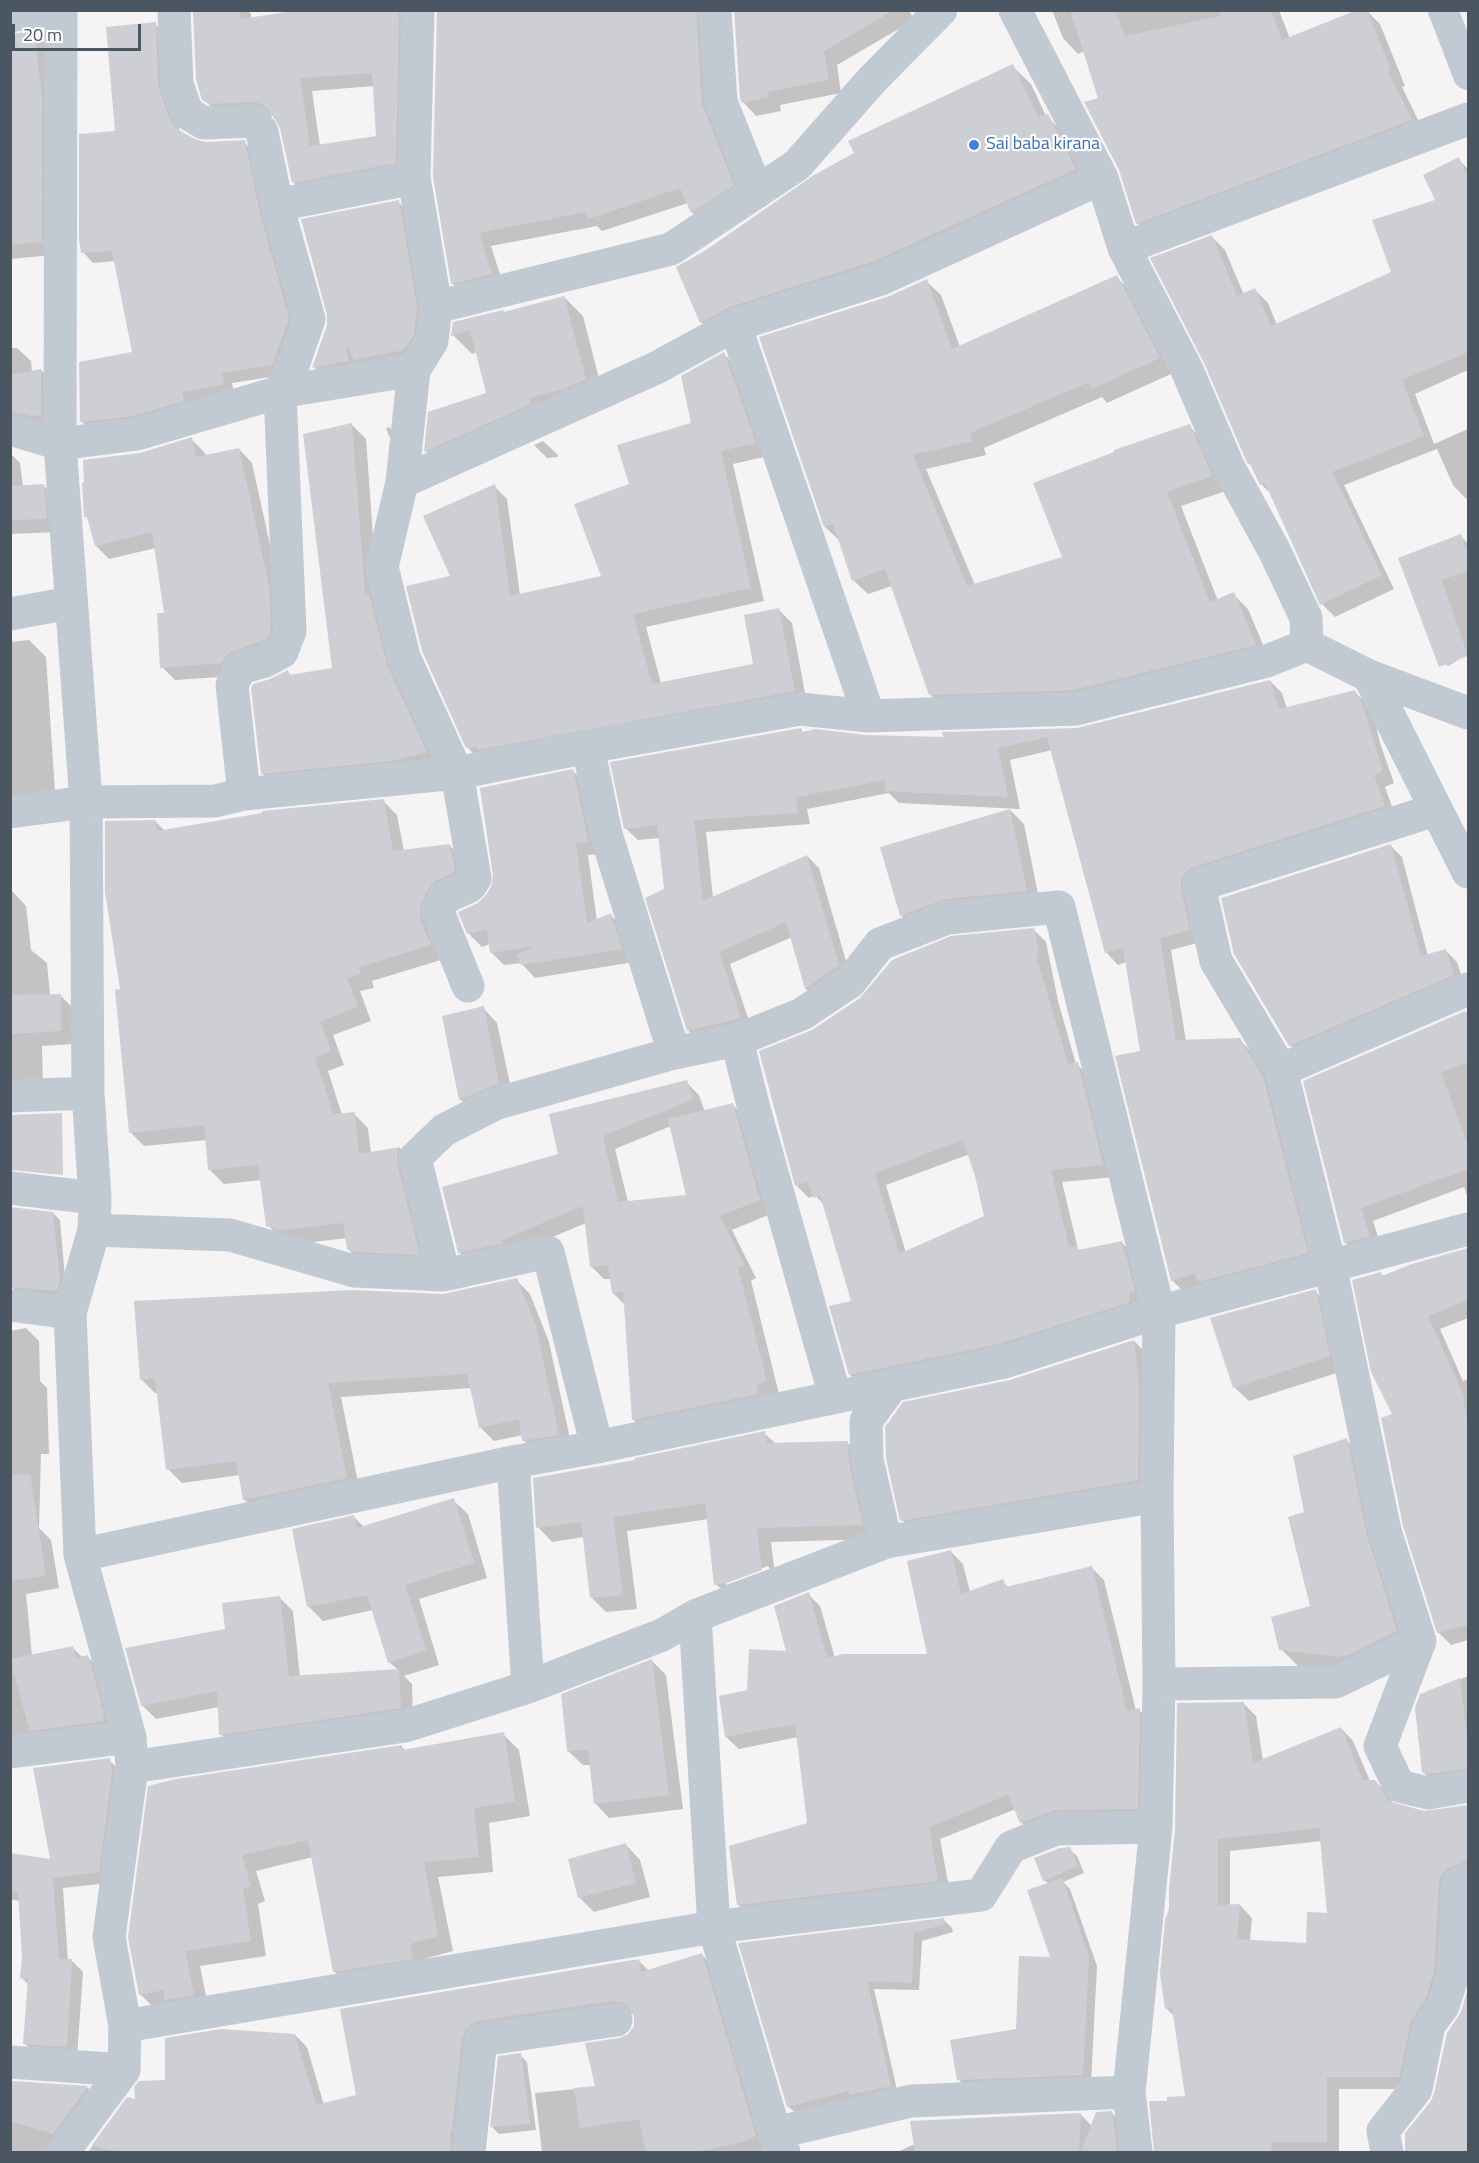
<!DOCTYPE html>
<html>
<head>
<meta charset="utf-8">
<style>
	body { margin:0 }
	#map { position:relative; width:1479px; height:2163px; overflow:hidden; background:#f5f3f3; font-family:"Titillium Web",sans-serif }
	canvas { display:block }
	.frame { position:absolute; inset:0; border:12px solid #4a5661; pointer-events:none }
	.scale { position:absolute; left:12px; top:24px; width:129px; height:27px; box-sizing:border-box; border:3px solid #4a5661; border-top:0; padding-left:8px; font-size:18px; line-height:21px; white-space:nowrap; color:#4a5661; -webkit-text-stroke:4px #fff; paint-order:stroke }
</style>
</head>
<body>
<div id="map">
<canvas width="1479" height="2163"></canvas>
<div class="frame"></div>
<div class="scale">20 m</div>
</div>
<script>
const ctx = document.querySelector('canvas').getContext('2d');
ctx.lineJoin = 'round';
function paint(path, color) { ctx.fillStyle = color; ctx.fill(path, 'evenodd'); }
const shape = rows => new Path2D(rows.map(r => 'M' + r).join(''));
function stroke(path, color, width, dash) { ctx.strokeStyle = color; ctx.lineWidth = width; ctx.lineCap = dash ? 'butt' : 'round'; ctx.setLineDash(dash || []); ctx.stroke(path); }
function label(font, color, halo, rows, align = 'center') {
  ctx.font = font + ' "Titillium Web",sans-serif'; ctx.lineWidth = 4.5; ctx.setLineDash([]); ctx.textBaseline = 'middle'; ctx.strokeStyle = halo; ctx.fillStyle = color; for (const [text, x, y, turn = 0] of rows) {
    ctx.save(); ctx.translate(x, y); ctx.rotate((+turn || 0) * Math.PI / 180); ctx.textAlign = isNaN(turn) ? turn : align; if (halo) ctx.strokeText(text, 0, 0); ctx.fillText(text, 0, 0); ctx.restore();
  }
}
const shadow = shape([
	[193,10,247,10,251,14,251,19,311,10,418,10,408,176,306,196,293,182,282,128,275,116,218,113,204,100],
	[374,86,378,138,320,146,312,91],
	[438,10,715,10,746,198,705,226,692,212,688,203,602,231,597,226,491,246,504,287,466,297,452,283],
	[735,10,909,10,914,20,837,65,841,93,780,105,781,111,756,116,743,102],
	[1052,10,1279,10,1290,39,1366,10,1380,24,1405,86,1402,87,1426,136,1153,238,1137,223,1085,51,1078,54,1063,38],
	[155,24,166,35,168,97,180,132,195,141,205,143,244,142,255,153,299,330,283,375,232,383,234,395,93,433,82,422,80,363,134,353,116,261,93,263,83,252,117,133],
	[34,33,47,46,54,255,10,259,10,36],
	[1012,66,1031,84,1046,116,1066,135,1094,188,720,340,701,322],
	[1458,159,1468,169,1468,370,1415,394,1434,444,1468,429,1468,498,1466,499,1453,485,1437,449,1344,485,1394,589,1335,617,1322,604,1272,495,1261,484,1212,237,1225,250,1244,295,1255,290,1268,303,1277,325,1393,273,1438,201],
	[398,202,413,216,428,349,328,381,314,367],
	[1116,277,1131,291,1173,373,1107,403,1102,397,984,448,986,455,926,469,975,585,1064,558,1189,426,1204,441,1226,491,1181,506,1218,601,1233,594,1248,609,1269,659,1089,704,945,709,930,694,892,586,868,594,853,580,841,542,825,527,761,338,887,298,926,281,941,295,960,347],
	[564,297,583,316,604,398,444,469,426,451,487,394,477,352,472,354,453,335,505,313],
	[10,348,17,348,31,361,32,372,41,370,54,384,54,428,10,429],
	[724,354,737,367,768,456,733,464,764,601,646,627,661,683,755,665,778,609,792,623,807,704,481,761,468,748,452,577,494,486,507,499,520,595,603,577,631,485,693,424],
	[352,425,366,439,378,605,440,766,276,787,262,773,271,680,288,672,292,676,333,669],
	[389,427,403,442,402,449,389,436,386,428],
	[191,439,205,453,206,456,239,449,252,463,282,600,284,642,235,676,175,680,162,667,166,614,156,548,109,559,96,546,89,520,86,516,140,454],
	[543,441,558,455,558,457,547,458,534,445],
	[10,453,20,463,23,487,44,486,57,499,59,532,10,534],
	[1460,535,1468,544,1468,654,1448,666,1436,655,1400,559],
	[29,640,46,657,56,806,10,819,10,642],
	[1270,681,1282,693,1287,709,1355,692,1367,704,1374,717,1380,743,1394,783,1385,787,1396,818,1205,879,1201,942,1171,950,1186,1041,1240,1040,1252,1052,1275,1091,1319,1265,1184,1292,1172,1280,1142,1052,1126,962,1118,965,1106,952,1052,750,1010,760,1020,809,899,803,889,793,807,809,810,824,706,832,713,898,807,856,819,868,851,978,818,1001,806,989,792,937,730,964,752,1030,700,1043,688,1030,665,890,660,838,638,840,625,828,804,733,946,739,1077,729],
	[573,771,586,784,600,854,588,855,597,921,611,915,623,928,634,962,535,978,521,963,504,965,491,952,490,944,482,947,469,934,479,904,487,897],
	[383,801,397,815,404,851,450,846,464,860,450,895,444,959,372,981,374,988,360,991,371,1021,333,1035,344,1065,328,1071,342,1115,354,1114,368,1128,371,1153,400,1148,414,1162,433,1268,362,1263,348,1249,347,1238,296,1244,282,1240,268,1225,262,1180,224,1184,210,1170,207,1140,144,1146,130,1132,122,991,156,822,165,831],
	[1011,811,1024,824,1040,904,915,929,901,915,882,848],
	[1390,845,1402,857,1428,956,1445,950,1457,962,1465,987,1302,1057,1290,1045],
	[10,892,13,892,26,906,31,950,47,963,50,995,60,995,74,1009,74,1044,42,1046,43,1089,10,1097],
	[1034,930,1046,942,1058,1001,1076,1064,1090,1076,1115,1177,1062,1182,1078,1249,1080,1251,1122,1243,1134,1255,1146,1304,862,1387,850,1375,853,1302,825,1206,815,1195,809,1198,797,1186,761,1052,813,1031],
	[970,1154,986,1217,906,1253,886,1185],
	[483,1008,497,1023,513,1098,475,1113,460,1099],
	[1468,1012,1468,1198,1464,1187,1373,1221,1382,1249,1358,1255,1345,1242,1305,1082],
	[686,1082,699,1095,705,1112,733,1105,746,1118,773,1213,732,1230,756,1278,751,1281,779,1394,647,1433,634,1420,625,1305,613,1293,612,1279,604,1279,591,1266,586,1223,514,1253,472,1265,459,1252,560,1155],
	[671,1126,688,1196,628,1202,615,1149],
	[53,1213,60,1220,66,1289,64,1297,19,1293,11,1286],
	[1468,1250,1468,1318,1440,1329,1463,1381,1468,1379,1468,1640,1451,1645,1438,1632,1394,1415,1381,1273,1384,1277,1412,1265],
	[516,1280,530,1294,549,1342,572,1448,538,1454,524,1441,523,1435,494,1441,480,1427,472,1388,341,1397,360,1492,258,1513,244,1499,240,1475,182,1483,168,1469,158,1393,155,1393,141,1379,444,1295],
	[1315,1291,1330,1305,1343,1371,1249,1401,1234,1387],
	[26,1328,39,1341,40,1381,47,1388,49,1454,41,1454,39,1528,51,1540,59,1588,26,1594,32,1656,73,1648,83,1658,88,1657,101,1671,117,1726,10,1753,10,1331],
	[1134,1341,1146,1353,1150,1492,914,1532,902,1520,1010,1381],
	[764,1433,776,1444,847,1442,862,1457,876,1539,771,1542,776,1584,730,1598,716,1584,709,1519,627,1531,637,1609,606,1612,592,1598,584,1537,552,1542,538,1527,637,1462],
	[768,1566,770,1569,726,1585,726,1582],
	[1346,1440,1366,1459,1416,1651,1371,1673,1301,1669,1281,1649,1312,1607,1306,1514],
	[453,1500,468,1514,487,1578,419,1599,439,1665,404,1676,412,1684,413,1721,234,1748,221,1734,219,1707,156,1719,142,1705,227,1630,279,1597,293,1611,300,1677,398,1670,389,1662,373,1610,323,1621,308,1606,354,1517,364,1527],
	[951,1552,963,1564,970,1592,1002,1581,1009,1588,1091,1567,1104,1580,1136,1711,1139,1710,1151,1722,1149,1820,1033,1835,1021,1822,1016,1809,940,1839,950,1893,751,1917,738,1905,808,1824,798,1737,739,1749,726,1737,748,1692,788,1653,808,1594,820,1606,835,1658,929,1655],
	[652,1661,666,1675,683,1809,609,1818,595,1803,591,1765,583,1765,568,1751],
	[1468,1676,1468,1781,1436,1785,1423,1772,1421,1696],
	[1243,1703,1256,1716,1263,1760,1341,1728,1353,1741,1370,1781,1375,1781,1388,1794,1393,1804,1424,1813,1468,1806,1468,1878,1447,1985,1412,2089,1339,2089,1339,2152,1156,2152,1169,2102,1186,2098,1175,2017,1167,2009],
	[1322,1841,1328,1915,1307,1944,1250,1941,1252,1918,1240,1905,1230,1906,1230,1851],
	[503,1734,519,1750,530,1816,489,1823,493,1872,438,1877,453,1951,424,1959,350,1987,334,1971,313,1857,256,1871,265,1901,258,1904,266,1956,200,1966,209,2011,156,2010,140,1994,150,1787,402,1747,406,1751],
	[109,1760,120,1771,109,1883,63,1888,68,1961,72,1961,83,1972,77,2057,36,2054,25,2044,29,1985,22,1978,23,1957,20,1901,10,1899,10,1854,52,1861],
	[626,1845,640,1860,650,1897,594,1912,580,1898,570,1860],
	[1069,1849,1077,1856,1084,1873,1063,1882,1070,1889,1097,1966,1091,2083,968,2089,959,2080,1017,2031,1052,1959,1049,1884,1044,1880],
	[944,1920,952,1928,953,1932,922,1941,919,1990,874,1989,898,2094,796,2114,788,2106,740,1944],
	[702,1955,714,1967,767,2148,764,2149,765,2152,542,2152,535,2093,597,2087,635,2027,635,2014,626,2013,491,2033,461,2152,88,2152,128,2099,136,2101,166,2082,295,2035,307,2047,324,2105,357,2097,341,2010,638,1960,649,1971],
	[1468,1993,1468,2152,1408,2152,1407,2151,1432,2101],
	[520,2055,527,2062,536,2130,499,2134,492,2127,499,2058],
	[14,2083,88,2088,99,2099,60,2152,10,2152,10,2116],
	[1112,2113,1124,2125,1127,2152,897,2152,915,2144,1080,2114,1092,2126]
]);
const building = shape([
	[193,10,239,10,240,19,300,10,399,10,396,163,292,183,280,128,269,110,262,104,254,102,209,104,202,100,196,80],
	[372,73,376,136,310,146,300,78],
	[437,10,696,10,702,104,734,185,691,213,680,188,588,219,586,212,479,233,492,274,451,284,433,177],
	[734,10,894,10,824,51,829,80,767,92,768,97,742,103,740,98],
	[1070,10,1115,10,1125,36,1220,16,1218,10,1271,10,1282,40,1357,10,1367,10,1391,70,1388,71,1412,120,1136,224,1119,170,1084,102,1098,98],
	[156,22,158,85,170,120,177,129,195,139,205,142,245,140,259,210,289,318,272,365,222,373,224,384,182,392,184,401,133,416,80,422,79,362,132,352,112,251,81,253,79,239,79,134,115,131,106,27],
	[34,31,42,97,42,242,10,245,10,34],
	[1013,64,1038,117,1048,114,1076,169,874,261,729,307,700,323,676,267,706,250,814,175,854,153,848,141],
	[1459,157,1468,177,1468,352,1402,380,1424,436,1332,472,1382,575,1320,605,1265,483,1260,485,1250,464,1248,464,1245,458,1204,363,1150,258,1212,235,1237,296,1255,288,1271,326,1391,272,1372,220,1435,200,1423,175],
	[399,200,417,307,414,335,404,350,354,360,346,343,348,361,312,368,327,325,327,315,301,219],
	[1117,275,1160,358,1092,389,1089,382,970,433,972,441,913,455,967,586,1062,557,1033,483,1114,452,1114,450,1190,424,1212,476,1167,492,1210,602,1234,592,1256,645,1073,690,929,695,885,569,852,581,833,524,824,527,759,337,887,297,927,279,952,349],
	[564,296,586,379,564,389,529,398,531,404,424,452,428,412,486,393,470,330,451,336,453,322,503,310,504,312],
	[724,352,756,443,721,451,751,588,633,614,652,684,753,664,744,615,779,608,795,691,478,750,478,747,466,748,422,651,406,586,450,576,423,516,495,484,510,596,601,576,574,504,629,484,617,445,691,423,681,376],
	[41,369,41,415,31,416,10,411,10,375],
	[352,423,365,595,369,594,387,665,427,752,392,761,261,774,251,688,253,684,270,679,288,670,289,675,332,668,303,434],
	[192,437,196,457,239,448,269,585,271,628,267,639,228,653,222,663,160,668,157,613,164,613,152,532,95,546,87,517,84,517,82,483,84,483,83,460,140,453],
	[44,484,47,519,10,520,10,486],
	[1461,534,1468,554,1468,570,1442,580,1468,656,1439,667,1398,558],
	[1270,680,1279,709,1355,690,1362,704,1383,771,1374,775,1385,806,1193,867,1185,872,1181,880,1181,889,1190,930,1160,938,1176,1040,1240,1038,1263,1077,1308,1253,1198,1282,1195,1273,1171,1281,1115,1056,1140,1051,1123,948,1105,953,1047,737,998,748,1008,797,885,791,885,780,796,797,798,813,694,820,703,901,807,855,839,965,805,989,786,922,719,952,741,1018,687,1031,645,898,664,889,657,825,624,829,610,762,801,728,803,732,815,729,867,735,943,737,942,732,1077,728],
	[573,769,587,835,588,842,576,843,587,923,611,913,622,949,521,965,517,955,536,946,490,953,487,929,467,934,458,912,478,903,485,896,491,887,493,876,480,788],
	[384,799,393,851,450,844,455,872,435,881,427,891,421,905,420,919,431,945,359,967,361,974,347,978,358,1007,320,1021,331,1051,315,1057,333,1114,355,1112,359,1154,400,1147,397,1153,397,1163,420,1255,357,1252,347,1249,343,1223,281,1230,266,1226,258,1165,208,1170,204,1125,129,1133,115,990,120,989,105,892,105,821,156,820,157,831,262,813,262,811],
	[1010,809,1027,891,945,899,900,916,880,847],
	[1391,844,1421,956,1446,949,1454,975,1289,1046,1234,954,1221,898],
	[1034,928,1039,954,1036,955,1068,1064,1078,1062,1103,1165,1051,1170,1069,1247,1077,1246,1078,1250,1122,1241,1135,1292,1129,1293,1130,1302,999,1344,849,1375,829,1306,851,1301,820,1195,814,1198,807,1182,795,1186,759,1051,812,1030,860,998,892,960,951,936],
	[963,1140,975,1176,984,1216,899,1254,875,1173],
	[61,994,61,1031,10,1034,10,995],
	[484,1006,499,1083,459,1100,442,1016],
	[1465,1011,1468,1023,1468,1062,1441,1073,1468,1145,1468,1169,1361,1208,1370,1236,1344,1243,1303,1081],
	[687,1080,693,1099,603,1136,618,1202,686,1195,668,1119,733,1103,760,1200,720,1216,744,1265,738,1268,767,1381,757,1384,758,1394,632,1420,623,1292,612,1293,608,1265,590,1267,583,1206,502,1240,503,1243,458,1253,442,1187,558,1154,549,1114],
	[62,1113,63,1175,10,1170,10,1115],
	[10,1207,53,1212,60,1281,57,1291,10,1287],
	[1468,1248,1468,1300,1428,1316,1463,1394,1468,1427,1468,1625,1437,1633,1403,1526,1381,1418,1392,1414,1371,1372,1352,1280,1381,1272,1382,1276,1412,1264],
	[517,1278,536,1327,559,1435,522,1441,519,1419,479,1428,467,1374,328,1383,347,1478,243,1500,236,1461,166,1470,155,1378,140,1380,134,1301,352,1290,443,1294],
	[1316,1289,1330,1356,1233,1388,1210,1318],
	[1134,1340,1139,1387,1138,1480,900,1521,886,1458,885,1427,903,1402,1010,1380],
	[765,1431,767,1443,848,1441,849,1464,863,1525,757,1528,762,1570,727,1583,714,1585,705,1503,613,1517,623,1595,590,1598,581,1522,536,1528,533,1478,635,1460,635,1458],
	[1347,1438,1367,1535,1397,1631,1351,1654,1340,1657,1279,1650,1271,1617,1310,1606,1288,1517,1304,1512,1293,1456],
	[30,1474,46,1575,10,1581,10,1475],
	[454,1498,474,1563,405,1585,426,1650,388,1663,367,1595,307,1607,292,1529,354,1515,357,1528],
	[951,1550,961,1594,1003,1579,1006,1587,1092,1566,1127,1711,1140,1708,1138,1809,1055,1810,1020,1823,1008,1795,929,1827,938,1881,737,1905,729,1846,807,1823,795,1724,725,1737,719,1696,747,1690,749,1649,786,1651,774,1606,809,1592,827,1658,843,1654,927,1654,907,1561],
	[280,1596,289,1676,399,1669,401,1708,219,1735,217,1691,141,1706,125,1648,225,1629,222,1603],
	[73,1646,76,1658,88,1655,104,1713,102,1713,104,1721,30,1731,10,1659],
	[652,1659,669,1795,594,1804,588,1750,567,1751,561,1694],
	[1460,1678,1468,1744,1468,1768,1429,1774,1422,1772,1415,1708,1420,1694],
	[1244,1702,1253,1763,1341,1727,1363,1780,1375,1780,1388,1801,1424,1811,1468,1805,1468,1860,1449,1868,1442,1874,1439,1882,1434,1972,1426,1997,1411,2021,1399,2077,1327,2077,1327,2142,1271,2142,1272,2152,1154,2152,1149,2101,1167,2101,1167,2097,1185,2096,1172,2008,1165,2009,1160,1974,1165,1920,1169,1909,1169,1889,1175,1829,1177,1703],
	[1319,1828,1327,1913,1307,1912,1306,1943,1237,1939,1240,1904,1218,1905,1218,1839],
	[504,1732,515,1801,474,1808,479,1857,424,1862,438,1936,410,1944,413,1959,333,1972,308,1840,242,1855,251,1886,243,1888,251,1941,185,1951,194,1995,164,2000,164,1990,139,1995,128,1937,148,1786,176,1779,402,1745,402,1750],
	[110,1758,112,1773,99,1872,53,1878,59,1959,72,1959,67,2047,23,2044,28,1979,20,1978,22,1957,18,1892,10,1891,10,1853,50,1859,33,1768],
	[626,1843,636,1883,578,1898,568,1859],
	[1070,1847,1078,1866,1043,1881,1034,1858,1060,1848],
	[1062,1878,1089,1956,1083,2075,957,2080,950,2040,1016,2029,1019,1956,1050,1957,1027,1890],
	[944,1918,945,1924,914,1933,912,1983,867,1981,891,2086,849,2095,849,2091,787,2107,738,1943],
	[702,1953,756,2136,742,2142,696,2152,646,2152,639,2119,580,2128,574,2088,595,2086,585,2043,619,2038,628,2034,634,2026,634,2017,630,2008,622,2002,613,2001,478,2021,470,2025,465,2031,462,2038,452,2131,450,2131,451,2152,117,2152,92,2145,127,2097,135,2099,134,2087,139,2081,165,2080,165,2038,221,2029,295,2034,316,2105,356,2095,340,2009,639,1959,641,1972],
	[1468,1988,1468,2152,1405,2152,1405,2133,1431,2101,1434,2093,1447,2033,1461,2012],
	[521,2053,530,2124,490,2127,498,2056],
	[12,2081,88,2086,53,2134,10,2121],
	[1112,2111,1117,2152,1081,2152,1096,2112],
	[1081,2113,1079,2152,915,2152,910,2121]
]);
const pedestrian = shape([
	[1443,10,1468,75]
]);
const minor = shape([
	[61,10,60,444,86,802,88,1093,95,1198,94,1230,70,1313,80,1555],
	[174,10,177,84,187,113,204,123,254,121,262,132,277,205,309,319,293,365,280,392,290,631,282,652,265,661,240,668,232,685,244,794],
	[418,10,414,178,436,307],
	[715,10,721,102,757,192],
	[1015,10,1102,178,1124,248,1187,370,1228,466,1275,552,1306,618,1307,645],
	[10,16,46,10],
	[277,205,414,178],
	[1124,248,1468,119],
	[735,325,869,716],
	[414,370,402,482,382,567,404,657,457,773,475,878,470,886,444,898,438,912,468,986],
	[10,429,60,444,137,434,280,392,414,370,432,341,436,307,671,249,797,165,872,80,941,10],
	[402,482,656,368,735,325,881,279,1102,178],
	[10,614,70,603],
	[1369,676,1468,872],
	[588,747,606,834,674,1053],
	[1435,810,1199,885,1216,961,1281,1070,1468,989],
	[10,812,86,802,215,801,244,794,457,773,588,747,800,709,869,716,1076,709,1267,661,1307,645,1369,676,1468,713],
	[737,1040,802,1014,850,982,880,944,947,918,1059,907,1159,1312,1157,1496,1159,1684],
	[1281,1070,1330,1265,1385,1531,1420,1641],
	[10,1096,88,1093],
	[10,1188,95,1198],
	[94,1230,230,1235,354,1271,444,1275,548,1252,597,1447],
	[444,1275,415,1158,444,1130,495,1104,674,1053,737,1040,753,1105,835,1396],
	[10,1305,70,1313],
	[513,1462,528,1687],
	[886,1542,867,1460,866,1421,893,1384],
	[695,1616,714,1927,775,2133,784,2152],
	[10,1752,130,1737],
	[132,1767,405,1726,528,1687,662,1635,695,1616,886,1542,1157,1496],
	[125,2026,714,1927,981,1895,1011,1847,1056,1829,1156,1827,1159,1684,1336,1682,1420,1641,1380,1746,1399,1786,1428,1793,1468,1786],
	[10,2062,124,2070],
	[775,2133,911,2101,1129,2092],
	[63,2152,124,2070,125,2026,109,1937,132,1767,130,1737,80,1555,513,1462,597,1447,1004,1362,1159,1312,1468,1229],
	[469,2152,481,2040,616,2020],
	[1136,2152,1129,2092,1156,1827],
	[1387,2152,1383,2131,1416,2089,1429,2025,1443,2006,1453,1975,1458,1884,1468,1879]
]);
const markers = [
	[974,145,6,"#3f7fe0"]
];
const shopNames = [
	["Sai baba kirana",986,145]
];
paint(shadow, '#0003');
paint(building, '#cdcfd5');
stroke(pedestrian, '#c1cad2', 30);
stroke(minor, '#c1cad2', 33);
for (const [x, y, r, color] of markers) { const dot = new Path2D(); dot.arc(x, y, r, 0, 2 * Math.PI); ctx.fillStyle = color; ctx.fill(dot); stroke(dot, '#fff', 2); }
label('18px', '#366cbe', '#fff', shopNames, 'left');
</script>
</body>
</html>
